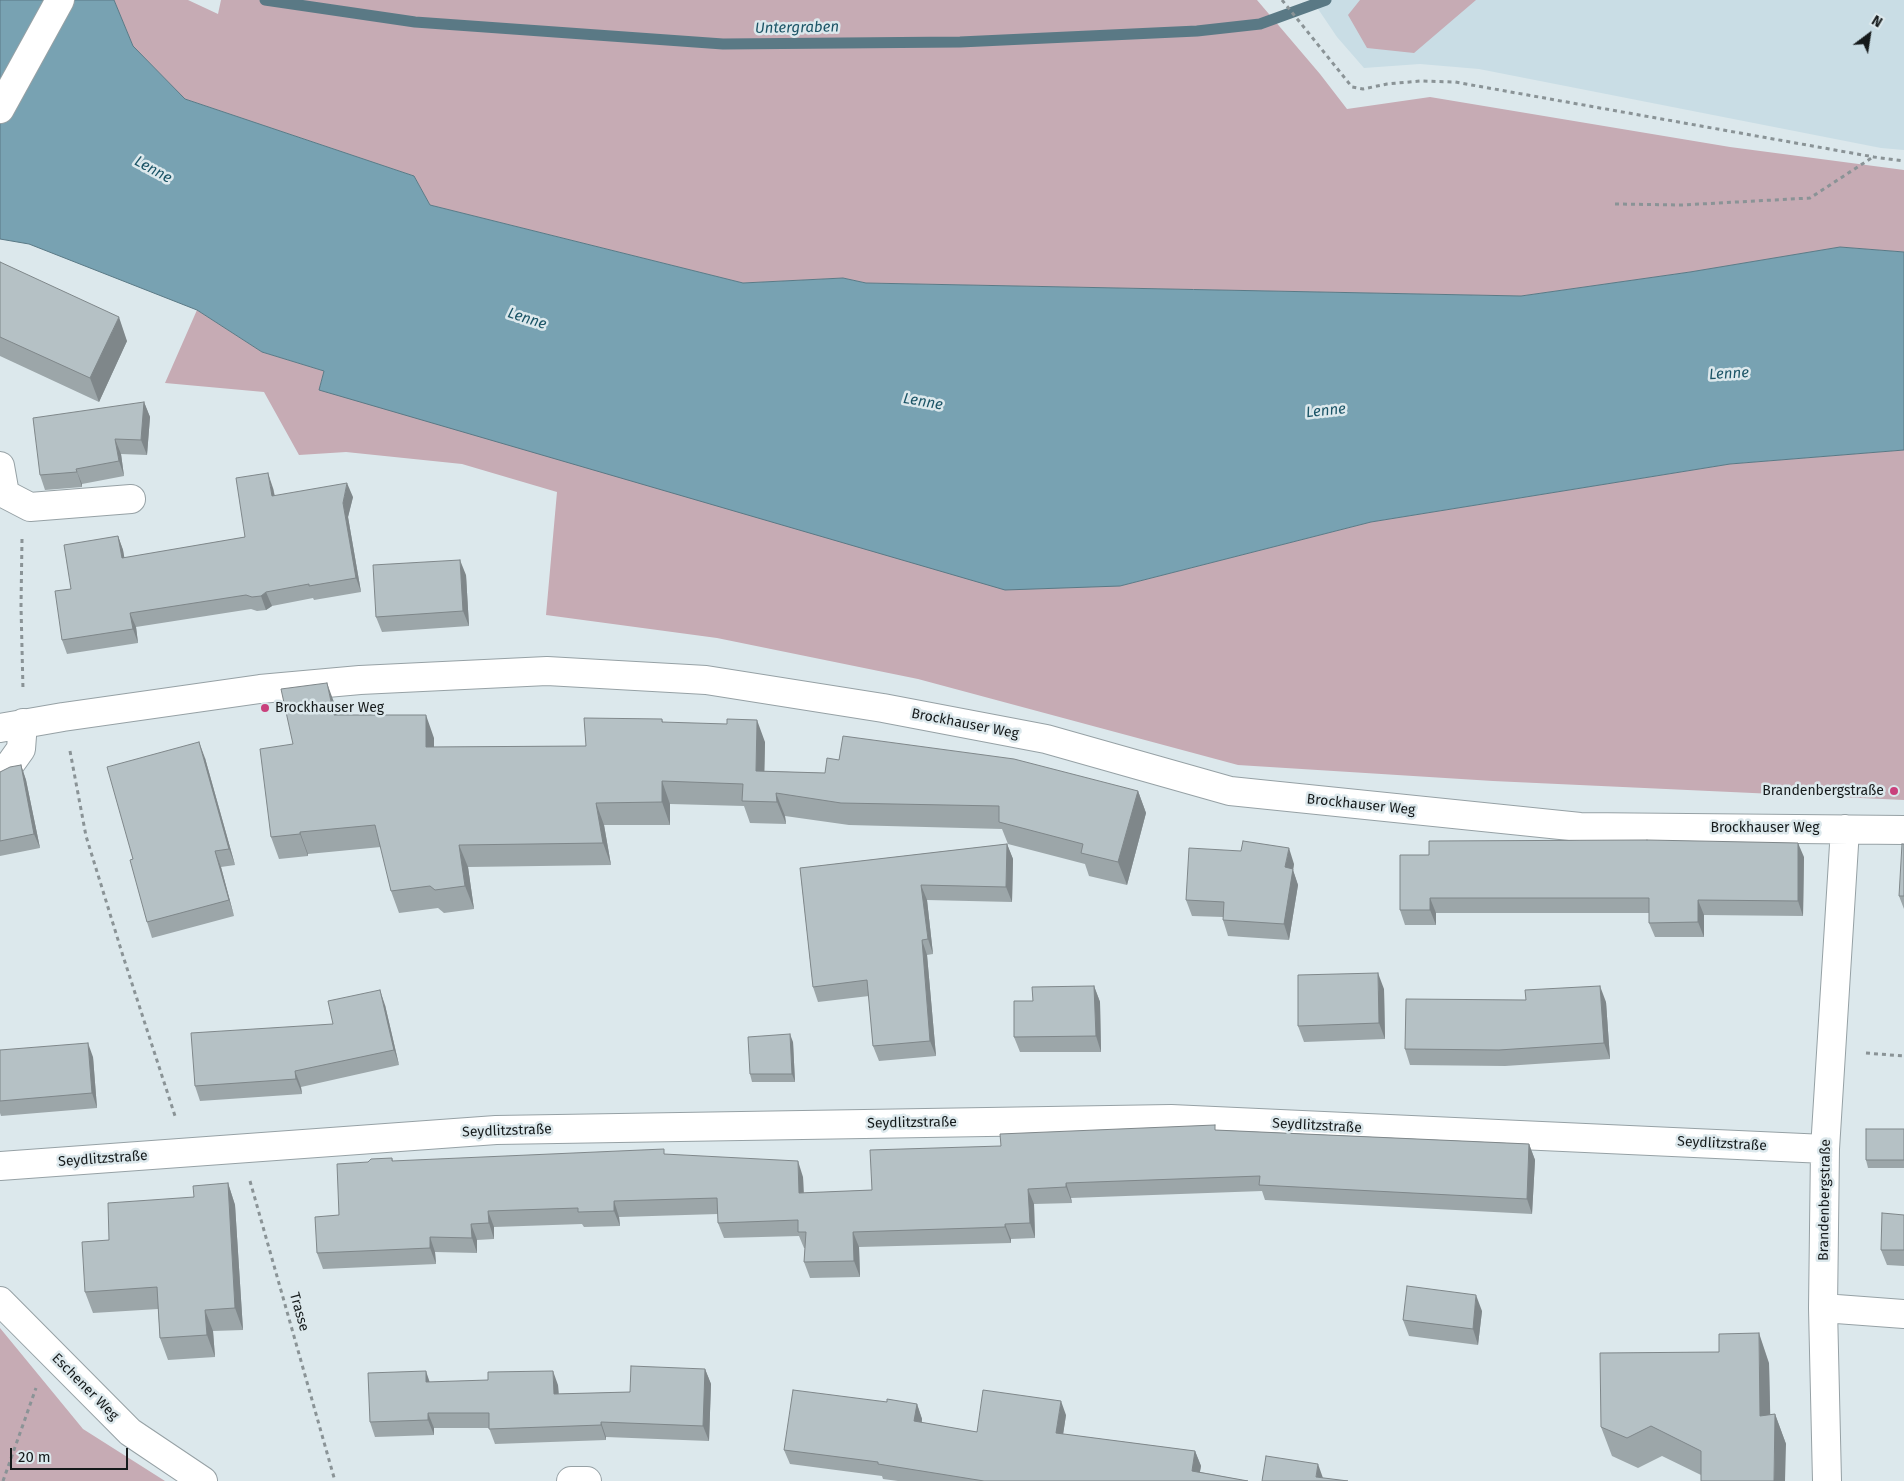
<!DOCTYPE html>
<html>
<head>
<meta charset="utf-8">
<style>
	body { margin:0 }
	#map { position:relative; width:1904px; height:1481px; overflow:hidden; background:#dce8ec; font-family:"Fira Sans",sans-serif }
	canvas { display:block }
	.north { position:absolute; left:1844px; top:10px; width:50px; height:50px; -webkit-text-stroke:4px #dce8ec; paint-order:stroke; rotate:31deg; font-size:14px; font-weight:700; line-height:20px; text-align:center; color:#151a1b }
	.north::after { content:''; display:block; margin:auto; width:18px; height:22px; background:#151a1b; clip-path:polygon(50% 0,100% 100%,50% 72%,0 100%) }
	.scale { position:absolute; left:10px; top:1448px; width:118px; height:22px; box-sizing:border-box; border:2px solid #151a1b; border-top:0; padding-left:6px; font-size:15px; line-height:18px; white-space:nowrap; color:#151a1b; -webkit-text-stroke:4px #dce8ec; paint-order:stroke }
</style>
</head>
<body>
<div id="map">
<canvas width="1904" height="1481"></canvas>
<div class="north">N</div>
<div class="scale">20 m</div>
</div>
<script>
const ctx = document.querySelector('canvas').getContext('2d');
ctx.lineJoin = 'round';
function paint(path, color) { ctx.fillStyle = color; ctx.fill(path, 'evenodd'); }
const shape = rows => new Path2D(rows.map(r => 'M' + r).join(''));
function stroke(path, color, width, dash) { ctx.strokeStyle = color; ctx.lineWidth = width; ctx.lineCap = dash ? 'butt' : 'round'; ctx.setLineDash(dash || []); ctx.stroke(path); }
function label(font, color, halo, rows, align = 'center') {
  ctx.font = font + ' "Fira Sans",sans-serif'; ctx.lineWidth = 5; ctx.setLineDash([]); ctx.textBaseline = 'middle'; ctx.strokeStyle = halo; ctx.fillStyle = color; for (const [text, x, y, turn = 0] of rows) {
    ctx.save(); ctx.translate(x, y); ctx.rotate((+turn || 0) * Math.PI / 180); ctx.textAlign = isNaN(turn) ? turn : align; if (halo) ctx.strokeText(text, 0, 0); ctx.fillText(text, 0, 0); ctx.restore();
  }
}
const built = shape([
	[1312,0,1904,0,1904,150,1881,148,1479,69,1420,64,1364,68,1337,37]
]);
const green = shape([
	[114,0,188,0,218,14,221,0,1257,0,1320,74,1347,109,1430,97,1730,147,1904,170,1904,252,1840,247,1690,272,1521,296,866,283,843,278,743,283,430,205,414,176,185,99,133,46],
	[1360,0,1476,0,1414,53,1367,48,1348,15],
	[197,310,262,352,324,371,319,390,1120,586,1371,522,1730,464,1904,450,1904,800,1493,781,1238,765,918,679,717,638,546,615,557,492,462,464,346,452,299,455,264,392,165,383],
	[0,1328,83,1429,165,1481,0,1481]
]);
const water = shape([
	[0,0,114,0,133,46,185,99,414,176,430,205,743,283,843,278,866,283,1521,296,1690,272,1840,247,1904,252,1904,450,1730,464,1371,522,1120,586,1005,590,319,390,324,371,262,352,197,310,29,244,0,239,0,0]
]);
const stream = shape([
	[265,0,415,22,723,44,960,42,1197,31,1260,24,1326,0]
]);
const path = shape([
	[1282,0,1352,87,1363,89,1387,84,1420,81,1455,82,1874,157,1904,161],
	[1615,204,1682,205,1810,198,1873,157],
	[22,539,21,606,23,690],
	[70,751,86,836,123,956,176,1119],
	[1866,1053,1904,1056],
	[250,1181,335,1481],
	[3,1481,36,1388]
]);
const minor = shape([
	[0,109,60,0],
	[0,466,5,494,30,507,131,499],
	[0,728,63,717,260,689,360,680,547,671,706,680,883,708,1046,739,1230,791,1580,827,1904,830],
	[0,772,6,770,21,749,23,723],
	[0,1166,496,1130,1171,1119,1825,1149],
	[0,1301,130,1432,203,1481],
	[1823,1308,1904,1314],
	[571,1481,587,1481],
	[1827,1481,1823,1308,1825,1149,1845,829]
]);
const wall = shape([
	[0,262,127,341,99,402,0,356],
	[144,402,150,417,147,455,121,454,124,476,82,484,82,487,45,490,40,475],
	[273,488,275,496,353,497,348,517,361,592,314,600,313,598,272,606,266,610,257,611,251,609,136,627,138,643,67,654,62,640,71,589,118,536,123,550,124,558,245,537],
	[466,575,469,626,382,632,376,617],
	[335,705,338,715,434,738,434,747,586,746,662,719,663,722,765,742,764,771,825,773,839,760,1138,791,1146,813,1127,885,1089,876,1085,864,1008,844,1002,829,849,825,785,816,786,824,750,823,744,806,670,804,670,825,604,825,611,865,468,867,474,909,444,913,438,908,399,913,391,891,381,847,308,854,308,856,279,859,271,837,293,744],
	[205,758,235,865,221,867,234,916,152,938,147,922,133,859],
	[21,765,26,780,40,848,0,856,0,772],
	[1007,844,1013,859,1012,902,927,900,933,954,927,955,936,1056,879,1061,873,1046,869,996,818,1002,813,987,800,868],
	[1904,844,1904,909,1899,896],
	[1241,851,1294,864,1293,870,1298,885,1289,940,1228,936,1223,920,1223,917,1192,916,1186,900],
	[1400,855,1804,857,1803,916,1704,915,1704,937,1655,937,1649,923,1649,913,1436,913,1436,925,1405,925,1400,910],
	[1094,986,1100,1002,1101,1052,1020,1052,1014,1037,1033,1001],
	[1384,989,1385,1039,1304,1042,1298,1026],
	[1526,1000,1606,1002,1610,1059,1505,1066,1410,1065,1405,1049],
	[385,1005,399,1065,301,1087,302,1094,200,1101,195,1086,333,1024],
	[793,1042,795,1082,752,1082,750,1074],
	[0,1050,93,1057,97,1108,1,1116,0,1113],
	[1904,1129,1904,1168,1868,1168,1866,1160],
	[1217,1130,1529,1144,1535,1160,1532,1214,1265,1200,1262,1191,1071,1198,1072,1203,1034,1204,1035,1238,1011,1239,1011,1243,859,1247,860,1277,810,1278,804,1262,805,1248,804,1248,799,1236,724,1238,718,1223,718,1214,619,1217,620,1226,584,1227,582,1224,494,1227,494,1239,477,1240,477,1253,435,1252,436,1264,323,1269,317,1253,339,1215,368,1162,392,1158,393,1161,666,1154,803,1177,804,1193,872,1190,1001,1146],
	[228,1183,235,1205,243,1330,213,1331,215,1357,168,1360,160,1338,158,1309,93,1313,85,1292,109,1240,194,1197],
	[1904,1215,1904,1266,1887,1265,1881,1250],
	[1482,1311,1478,1345,1409,1336,1403,1320],
	[1769,1363,1770,1415,1775,1414,1786,1444,1701,1475,1662,1456,1638,1468,1612,1456,1601,1427],
	[705,1369,711,1384,709,1441,606,1437,606,1440,495,1444,489,1428,434,1428,434,1435,375,1437,370,1422,430,1382,558,1385,559,1394,630,1392],
	[887,1402,917,1404,922,1419,922,1423,977,1432,1066,1415,1063,1434,1195,1451,1201,1466,1200,1472,1248,1481,898,1481,883,1479,882,1476,790,1464,784,1450]
]);
const shadedWall = shape([
	[119,317,127,341,99,402,90,378],
	[144,402,150,417,147,455,141,440],
	[115,439,121,454,124,476,119,461],
	[76,469,82,484,82,487],
	[268,473,273,488,277,510,272,496],
	[347,483,353,497,348,517,361,592,356,578,343,503],
	[118,536,123,550,127,572,122,558],
	[460,560,466,575,469,626,463,611],
	[266,592,272,606,266,610,261,596],
	[130,613,136,627,138,643,133,629],
	[327,683,335,705,342,738,334,715],
	[426,715,434,738,434,769,426,747],
	[757,720,765,742,764,794,756,771],
	[199,742,205,758,235,865,229,849],
	[21,765,26,780,40,848,34,834],
	[662,781,670,804,670,825,662,802],
	[1138,791,1146,813,1127,885,1118,862],
	[776,793,785,816,786,824,777,802],
	[596,803,604,825,611,865,603,843],
	[300,832,308,854,308,856,300,834],
	[1798,843,1804,857,1803,916,1798,901],
	[1007,844,1013,859,1012,902,1006,887],
	[459,845,468,867,474,909,465,886],
	[1289,848,1294,864,1293,870,1298,885,1289,940,1284,924,1285,867],
	[215,851,221,867,234,916,229,900],
	[921,885,927,900,933,954,928,939],
	[1430,898,1436,913,1436,925,1430,910],
	[1698,900,1704,915,1704,937,1698,922],
	[922,940,927,955,936,1056,930,1041],
	[1378,973,1384,989,1385,1039,1379,1023],
	[1094,986,1100,1002,1101,1052,1096,1036],
	[1600,986,1606,1002,1610,1059,1604,1043],
	[380,990,385,1005,399,1065,394,1050],
	[790,1034,793,1042,795,1082,792,1074],
	[88,1043,93,1057,97,1108,92,1093],
	[295,1071,301,1087,302,1094,296,1079],
	[1529,1144,1535,1160,1532,1214,1527,1199],
	[798,1161,803,1177,804,1209,799,1193],
	[228,1183,235,1205,243,1330,235,1308],
	[1066,1183,1071,1198,1072,1203,1066,1187],
	[1028,1189,1034,1204,1035,1238,1030,1223],
	[614,1201,619,1217,620,1226,614,1211],
	[488,1211,494,1227,494,1239,489,1223],
	[471,1224,477,1240,477,1253,472,1238],
	[1005,1224,1011,1239,1011,1243,1005,1227],
	[853,1232,859,1247,860,1277,854,1261],
	[430,1237,435,1252,436,1264,430,1248],
	[1476,1295,1482,1311,1478,1345,1473,1329],
	[205,1310,213,1331,215,1357,207,1335],
	[1759,1333,1769,1363,1771,1446,1760,1416],
	[705,1369,711,1384,709,1441,703,1426],
	[426,1371,431,1386,426,1382],
	[553,1371,558,1385,559,1409,554,1394],
	[1061,1401,1066,1415,1061,1448,1056,1433],
	[917,1404,922,1419,919,1436,914,1421],
	[428,1413,434,1428,434,1435,428,1420],
	[1775,1414,1786,1444,1785,1481,1774,1481],
	[601,1422,606,1437,606,1440,601,1425],
	[1195,1451,1201,1466,1198,1481,1192,1471],
	[1318,1464,1323,1478,1316,1477]
]);
const building = shape([
	[0,262,119,317,90,378,0,337,0,262],
	[144,402,141,440,115,439,119,461,76,469,77,472,40,475,33,418,144,402],
	[268,473,272,496,347,483,343,503,356,578,309,586,309,584,266,592,261,596,252,597,246,595,130,613,133,629,62,640,55,591,71,589,64,545,118,536,122,558,245,537,236,478,268,473],
	[460,560,463,611,376,617,373,565,460,560],
	[327,683,334,715,426,715,426,747,586,746,584,718,662,719,662,722,727,724,727,719,757,720,756,771,825,773,827,758,839,760,843,736,1014,759,1138,791,1118,862,1081,853,1083,844,999,822,999,806,841,803,776,793,777,802,742,801,743,784,662,781,662,802,596,803,603,843,459,845,465,886,435,890,430,886,391,891,375,825,300,832,300,834,271,837,260,749,293,744,281,689,327,683],
	[199,742,229,849,215,851,229,900,147,922,130,860,133,859,107,767,199,742],
	[21,765,34,834,0,841,0,772,10,767,21,765],
	[1647,840,1798,843,1798,901,1698,900,1698,922,1649,923,1649,898,1430,898,1430,910,1400,910,1400,855,1429,855,1429,841,1647,840],
	[1243,841,1289,848,1285,867,1293,869,1284,924,1223,920,1224,902,1186,900,1189,848,1241,851,1243,841],
	[1007,844,1006,887,921,885,928,939,922,940,930,1041,873,1046,867,980,813,987,800,868,1007,844],
	[1902,844,1904,844,1904,896,1899,896,1902,844],
	[1378,973,1379,1023,1298,1026,1298,975,1378,973],
	[1094,986,1096,1036,1014,1037,1014,1001,1033,1001,1032,987,1094,986],
	[1600,986,1604,1043,1499,1050,1405,1049,1406,999,1526,1000,1525,990,1600,986],
	[380,990,394,1050,295,1071,296,1079,195,1086,191,1033,333,1024,328,1001,380,990],
	[790,1034,792,1074,750,1074,748,1037,790,1034],
	[88,1043,92,1093,0,1101,0,1050,88,1043],
	[1215,1125,1215,1130,1529,1144,1527,1199,1259,1185,1260,1176,1066,1183,1066,1187,1028,1189,1030,1223,1005,1224,1005,1227,853,1232,854,1261,804,1262,806,1232,798,1232,798,1220,718,1223,717,1198,614,1201,614,1211,578,1212,578,1208,488,1211,489,1223,471,1224,472,1238,430,1237,430,1248,317,1253,315,1217,339,1215,337,1164,368,1162,371,1159,392,1158,392,1161,664,1149,664,1154,798,1161,799,1193,872,1190,870,1150,1001,1146,1000,1134,1215,1125],
	[1866,1129,1904,1129,1904,1160,1866,1160,1866,1129],
	[228,1183,235,1308,205,1310,207,1335,160,1338,157,1287,85,1292,82,1242,109,1240,108,1203,194,1197,193,1186,228,1183],
	[1882,1213,1904,1215,1904,1250,1881,1250,1882,1213],
	[1407,1286,1476,1295,1473,1329,1403,1320,1407,1286],
	[1759,1333,1760,1416,1775,1414,1774,1481,1701,1481,1701,1451,1651,1426,1627,1438,1601,1427,1600,1353,1719,1352,1719,1334,1759,1333],
	[631,1366,705,1369,703,1426,601,1422,601,1425,489,1429,489,1413,428,1413,428,1420,370,1422,368,1373,426,1371,426,1382,488,1380,488,1372,553,1371,554,1394,630,1392,631,1366],
	[793,1390,887,1402,887,1399,917,1404,914,1421,977,1432,983,1390,1061,1401,1056,1433,1195,1451,1192,1471,1248,1481,984,1481,878,1464,878,1462,784,1450,793,1390],
	[1266,1456,1318,1464,1316,1477,1348,1481,1262,1481,1266,1456]
]);
const markers = [
	[265,708,5,"#c9417c"],
	[1894,791,5,"#c9417c"]
];
const poiNames = [
	["Brockhauser Weg",275,708],
	["Brandenbergstraße",1884,791,"right"]
];
const streetNames = [
	["Brockhauser Weg",965,724,11],
	["Brockhauser Weg",1361,805,6],
	["Brockhauser Weg",1765,828],
	["Seydlitzstraße",912,1123,-1],
	["Seydlitzstraße",1317,1126,3],
	["Seydlitzstraße",507,1131,-2],
	["Seydlitzstraße",1722,1144,3],
	["Seydlitzstraße",103,1159,-4],
	["Brandenbergstraße",1825,1200,-89],
	["Trasse",299,1312,74],
	["Eschener Weg",85,1387,45]
];
const waterNames = [
	["Untergraben",797,28,-1],
	["Lenne",153,170,29],
	["Lenne",527,319,18],
	["Lenne",1729,374,-3],
	["Lenne",923,402,10],
	["Lenne",1326,411,-6]
];
paint(built, '#c9dde5');
paint(green, '#c6abb4');
paint(water, '#78a2b2');
stroke(water, '#5a7985', 1);
stroke(stream, '#5a7985', 11);
stroke(minor, '#96a1a5', 30);
stroke(path, '#8a9396', 3, [4, 4]);
stroke(minor, '#fff', 28);
paint(wall, '#9ca6a9');
paint(shadedWall, '#7f878a');
paint(building, '#b5c1c5');
stroke(building, '#7f878a', 1);
for (const [x, y, r, color] of markers) { const dot = new Path2D(); dot.arc(x, y, r, 0, 2 * Math.PI); ctx.fillStyle = color; ctx.fill(dot); stroke(dot, '#dce8ec', 2); }
label('14px', '#151a1b', '#dce8ec', poiNames, 'left');
label('14px', '#151a1b', '#dce8ec', streetNames);
label('italic 15px', '#1b5466', '#dce8ec', waterNames);
</script>
</body>
</html>
